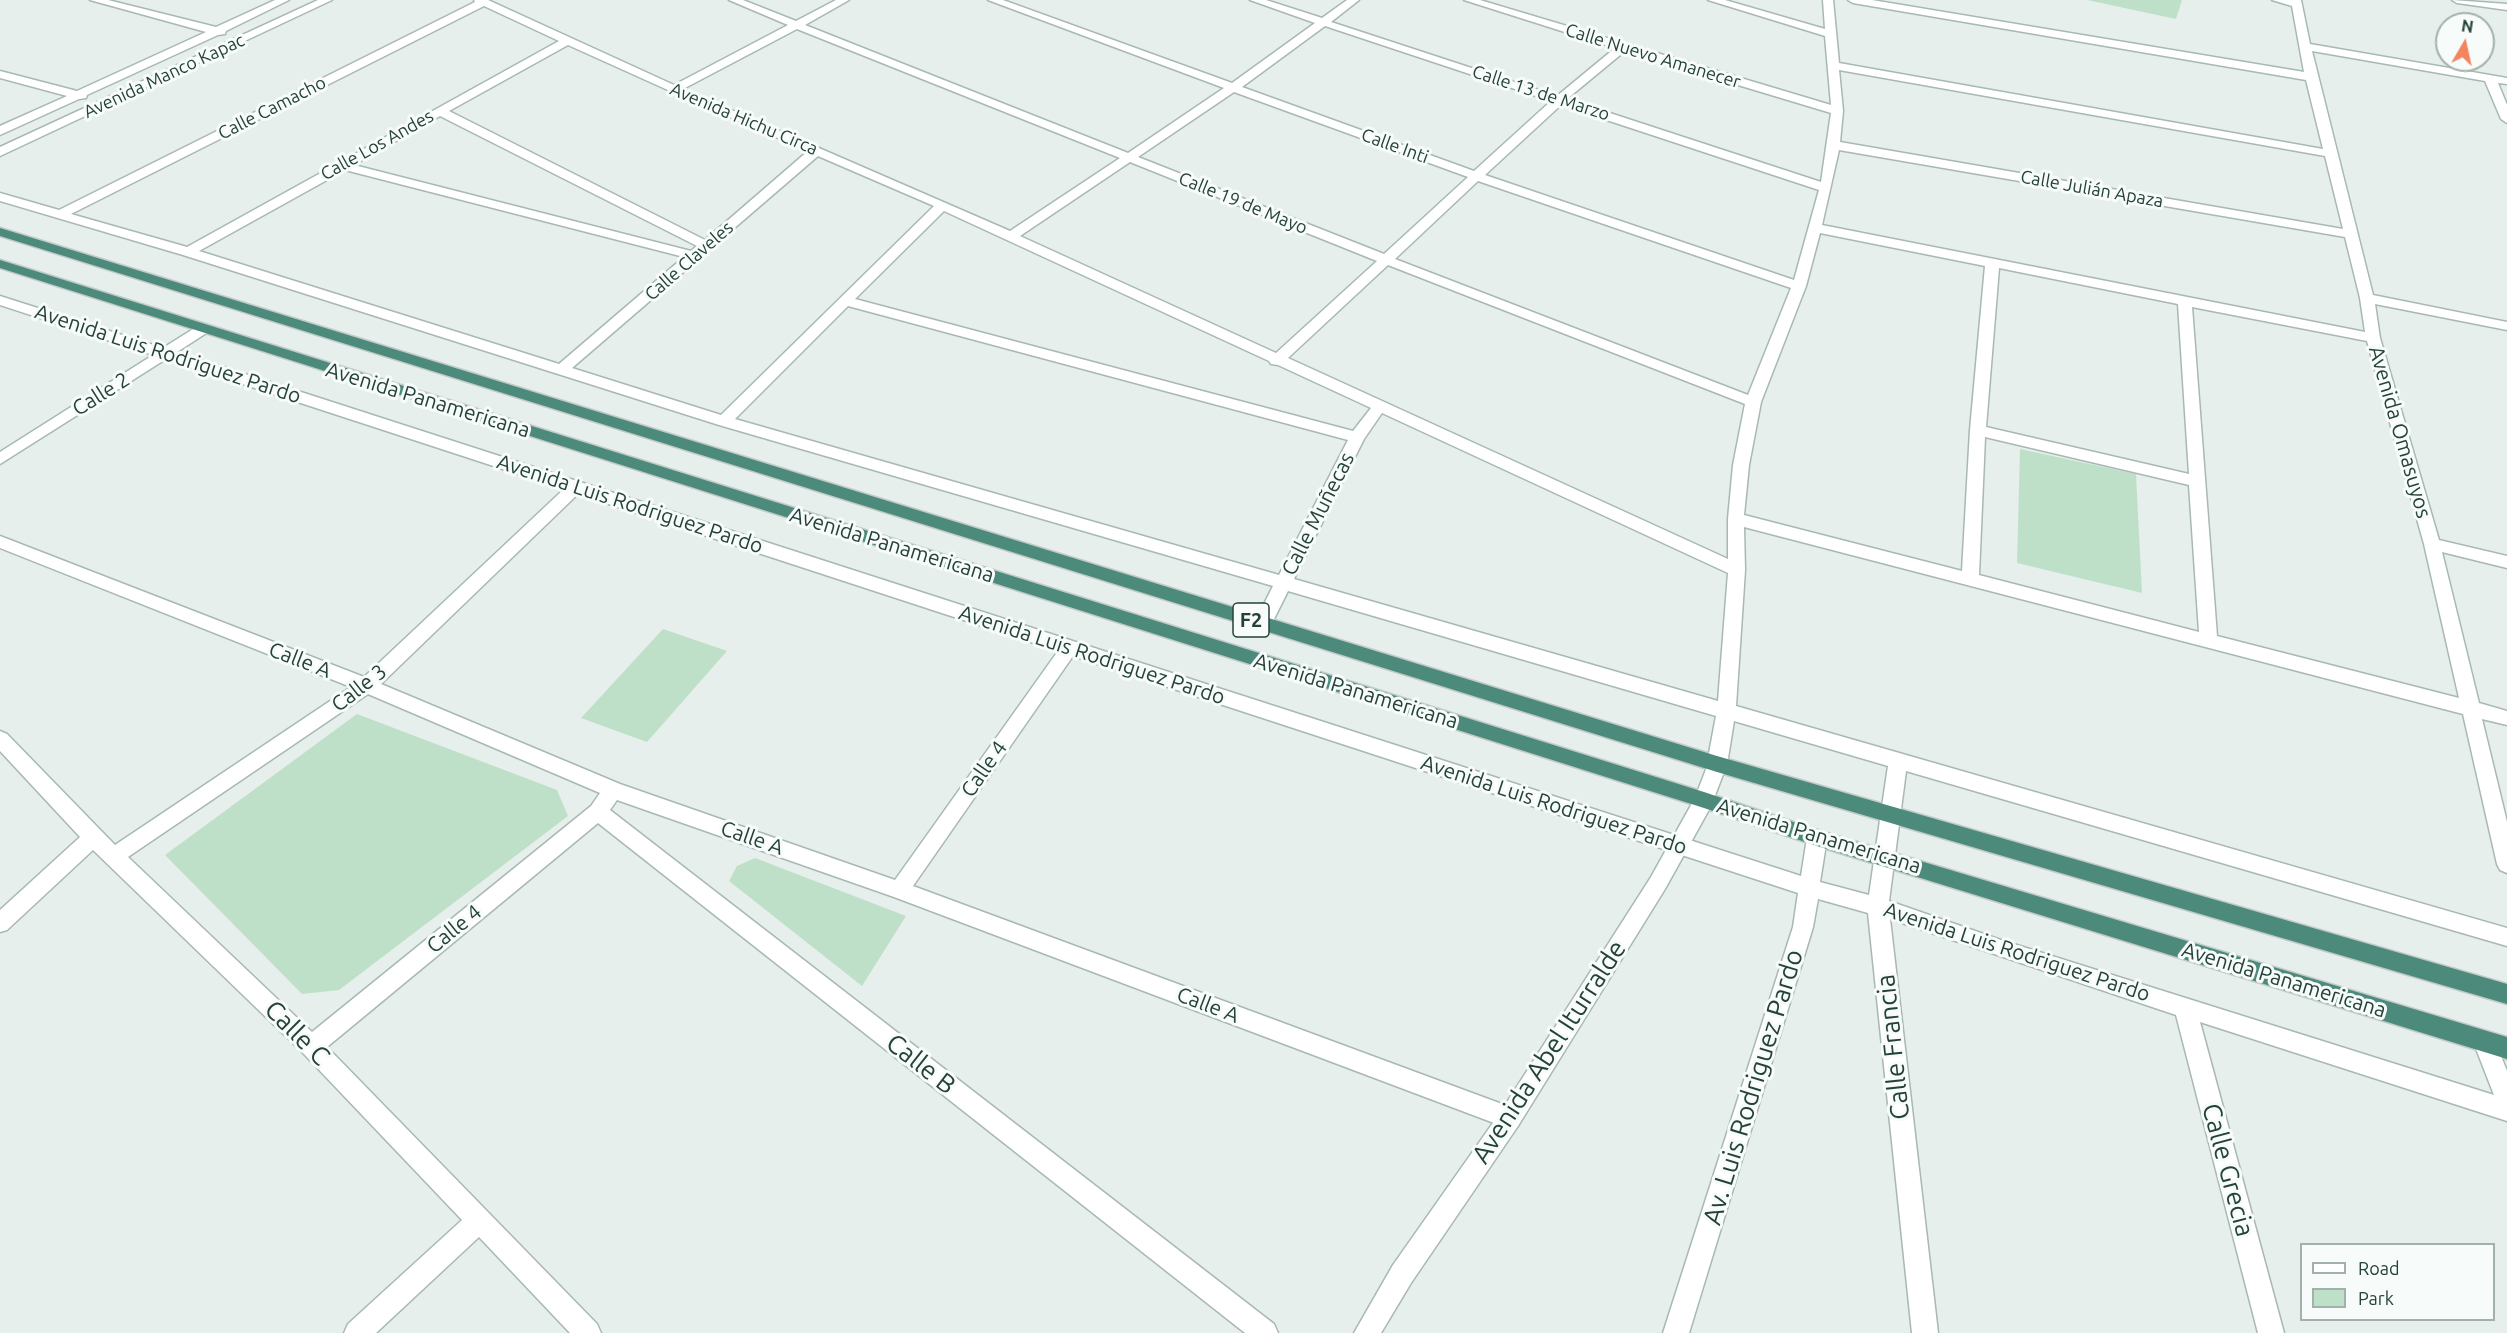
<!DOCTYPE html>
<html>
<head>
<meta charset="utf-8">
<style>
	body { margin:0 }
	#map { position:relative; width:2507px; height:1333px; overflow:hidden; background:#e6efeb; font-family:Ubuntu,sans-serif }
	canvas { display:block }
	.legend { position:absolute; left:2300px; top:1243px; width:195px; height:78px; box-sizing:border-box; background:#f7fbf9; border:2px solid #a3b1ad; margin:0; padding:8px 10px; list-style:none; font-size:18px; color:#24423a }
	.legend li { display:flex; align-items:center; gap:12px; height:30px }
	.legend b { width:30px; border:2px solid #a3b1ad }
	.north { position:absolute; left:2435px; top:12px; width:60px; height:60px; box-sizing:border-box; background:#f7fbf9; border:2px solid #a3b1ad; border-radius:50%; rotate:9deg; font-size:16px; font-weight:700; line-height:24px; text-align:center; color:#24423a }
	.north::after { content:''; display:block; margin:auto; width:21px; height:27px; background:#f4845f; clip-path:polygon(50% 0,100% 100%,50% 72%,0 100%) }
</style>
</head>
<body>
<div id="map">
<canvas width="2507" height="1333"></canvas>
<ul class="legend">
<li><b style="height:8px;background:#fff"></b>Road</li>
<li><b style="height:16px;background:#bfe0c8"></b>Park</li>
</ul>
<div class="north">N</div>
</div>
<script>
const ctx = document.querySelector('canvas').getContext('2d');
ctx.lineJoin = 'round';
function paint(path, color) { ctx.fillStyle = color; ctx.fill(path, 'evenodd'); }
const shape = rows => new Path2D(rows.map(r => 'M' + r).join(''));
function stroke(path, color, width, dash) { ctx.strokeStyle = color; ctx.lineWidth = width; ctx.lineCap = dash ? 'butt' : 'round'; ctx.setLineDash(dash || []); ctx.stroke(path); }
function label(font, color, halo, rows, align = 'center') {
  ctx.font = font + ' Ubuntu,sans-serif'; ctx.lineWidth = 6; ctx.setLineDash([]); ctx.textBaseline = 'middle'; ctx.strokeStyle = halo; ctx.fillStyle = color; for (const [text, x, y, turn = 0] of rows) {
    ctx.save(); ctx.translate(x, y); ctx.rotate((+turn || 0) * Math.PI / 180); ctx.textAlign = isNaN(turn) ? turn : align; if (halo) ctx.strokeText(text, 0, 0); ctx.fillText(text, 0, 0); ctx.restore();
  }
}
const green = shape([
	[2087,0,2182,0,2176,19],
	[2020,449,2136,474,2142,593,2017,563],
	[663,629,727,651,647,742,581,718],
	[357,714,557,790,568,816,339,990,302,994,165,855],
	[755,858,906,916,862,986,729,881,737,866]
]);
const minor = shape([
	[90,0,108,0,216,27,275,0,289,0,226,31,225,34,218,35,87,95,86,98,79,99,0,135,0,126,67,96,0,78,0,71,77,91,206,32,90,0],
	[318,0,332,0,0,156,0,147,318,0],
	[474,0,488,0,674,85,788,25,729,0,743,0,796,21,836,0,849,0,805,25,1128,153,1224,88,988,0,1003,0,1232,83,1315,23,1250,0,1266,0,1322,18,1347,0,1359,0,1331,22,1557,96,1615,48,1464,0,1480,0,1831,105,1825,36,1708,0,1725,0,1825,29,1823,0,1833,0,1839,63,2323,149,2306,80,1853,3,1848,0,1872,0,2304,72,2292,6,2272,0,2301,0,2310,44,2507,78,2507,84,2498,83,2507,105,2507,123,2501,119,2485,81,2312,51,2373,295,2507,322,2507,330,2375,304,2380,338,2439,540,2507,556,2507,568,2442,552,2479,703,2507,711,2507,725,2482,719,2507,822,2507,873,2500,870,2497,864,2463,714,1744,527,1745,570,1736,706,2507,928,2507,946,1906,771,1889,901,2001,940,2494,1095,2473,1041,2476,1034,2484,1031,2492,1034,2507,1071,2507,1121,2200,1022,2284,1333,2258,1333,2176,1015,1890,919,1938,1333,1912,1333,1868,913,1818,899,1813,927,1689,1333,1663,1333,1793,927,1798,893,1073,656,913,886,1510,1107,1518,1110,1521,1118,1518,1126,1510,1129,894,897,617,800,610,810,1274,1324,1278,1333,1245,1333,598,823,327,1047,597,1324,601,1333,570,1333,479,1237,376,1333,344,1333,348,1324,462,1220,303,1053,93,850,7,930,0,932,0,910,80,837,0,751,0,731,7,734,115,845,351,687,0,548,0,536,364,677,564,489,166,359,0,464,0,452,153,355,0,305,0,296,163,348,198,326,208,326,208,332,177,352,1801,876,1807,838,1810,832,1817,830,1824,832,1827,838,1820,882,1869,895,1888,766,1734,721,1727,764,1724,769,1717,772,1710,769,1707,764,1716,716,1288,591,1269,629,1263,631,1257,629,1254,624,1273,586,719,425,183,255,0,201,0,193,59,210,475,2,474,0],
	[484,6,559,41,187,247,71,214,484,6],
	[1325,26,1551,101,1474,171,1242,87,1325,26],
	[797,29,1120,158,1010,231,683,89,797,29],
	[568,45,670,91,808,151,705,240,449,111,568,45],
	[1625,51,1831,113,1821,182,1567,99,1625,51],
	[1839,70,2325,156,2343,229,1840,142,1843,111,1839,70],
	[1234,92,1468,177,1384,254,1138,157,1234,92],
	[1561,105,1819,190,1794,280,1485,175,1561,105],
	[440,116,697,246,691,251,354,165,440,116],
	[1839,150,2345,237,2360,298,2365,332,1822,225,1839,150],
	[818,156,934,206,721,415,572,368,818,156],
	[1130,162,1377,261,1276,353,1020,236,1130,162],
	[345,170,684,257,559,364,199,251,345,170],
	[1478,181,1791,288,1748,395,1395,259,1478,181],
	[944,211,1269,361,1271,364,1278,365,1371,408,1353,431,855,299,944,211],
	[1820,233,1985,266,1970,430,1962,571,1744,515,1749,465,1761,402,1806,286,1820,233],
	[1388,265,1745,404,1733,465,1728,519,1728,559,1288,358,1388,265],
	[1999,268,2178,304,2189,474,1986,427,1999,268],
	[848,306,1348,440,1279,575,735,419,848,306],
	[2192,307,2367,341,2424,544,2459,698,2217,636,2192,307],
	[1382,413,1728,573,1718,701,1294,579,1364,439,1382,413],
	[1985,437,2189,485,2199,632,1979,575,1985,437],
	[578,494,1058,651,895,880,620,784,381,684,578,494],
	[368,694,600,793,591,806,312,1032,128,857,368,694],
	[2452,0,2507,4,2507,10,2457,3,2452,0]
]);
const tertiary = shape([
	[1717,756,1724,759,1727,764,1711,806,1665,889,1518,1126,1411,1283,1381,1333,1354,1333,1393,1265,1502,1110,1651,877,1695,798,1710,759,1717,756]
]);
const trunk = shape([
	[0,228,1717,756,2507,984,2507,1004,1717,772,0,236,0,228],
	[0,260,1704,792,1817,830,2507,1037,2507,1059,1817,846,1704,808,0,268,0,260]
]);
const farStreetnames = [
	["Calle Nuevo Amanecer",1653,56,17],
	["Avenida Manco Kapac",164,76,-25],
	["Calle 13 de Marzo",1541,93,18],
	["Calle Camacho",272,108,-27],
	["Avenida Hichu Circa",744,119,23],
	["Calle Los Andes",377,145,-29],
	["Calle Inti",1395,146,20],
	["Calle Julián Apaza",2092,189,10],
	["Calle 19 de Mayo",1243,203,22],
	["Calle Claveles",689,261,-41]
];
const shields = [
	[1251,620,36]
];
const shieldNames = [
	["F2",1251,620]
];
const streetNames = [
	["Avenida Luis Rodriguez Pardo",168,354,18],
	["Calle 2",101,394,-32],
	["Avenida Panamericana",428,400,17],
	["Avenida Omasuyos",2400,432,74],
	["Avenida Luis Rodriguez Pardo",630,504,18],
	["Calle Muñecas",1318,514,-63],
	["Avenida Panamericana",892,545,17],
	["Avenida Luis Rodriguez Pardo",1092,655,18],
	["Calle A",300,660,21],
	["Calle 3",359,688,-38],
	["Avenida Panamericana",1356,691,17],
	["Calle 4",984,769,-55],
	["Avenida Luis Rodriguez Pardo",1554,805,18],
	["Avenida Panamericana",1819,836,17],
	["Calle A",752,838,19],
	["Calle 4",454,929,-39],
	["Avenida Luis Rodriguez Pardo",2017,952,18],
	["Avenida Panamericana",2284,980,17],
	["Calle A",1208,1005,21]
];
const nearStreetnames = [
	["Calle C",297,1033,45],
	["Calle Francia",1893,1047,-96],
	["Avenida Abel Iturralde",1549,1052,-57],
	["Calle B",921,1064,38],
	["Av. Luis Rodriguez Pardo",1753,1087,-73],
	["Calle Grecia",2228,1170,75]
];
paint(green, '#bfe0c8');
stroke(minor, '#a8b8b2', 3);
stroke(tertiary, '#a8b8b2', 3);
stroke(trunk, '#c2cac8', 3);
paint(minor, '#fff');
paint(tertiary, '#fff');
paint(trunk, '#4c8a7c');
label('18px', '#24423a', '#f7fbf9', farStreetnames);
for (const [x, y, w] of shields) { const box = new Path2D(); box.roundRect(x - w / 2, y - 17, w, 34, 4.5); ctx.fillStyle = '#f7fbf9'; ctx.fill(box); stroke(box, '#24423a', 1.5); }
label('bold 20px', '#24423a', null, shieldNames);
label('21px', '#24423a', '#f7fbf9', streetNames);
label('26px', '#24423a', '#f7fbf9', nearStreetnames);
</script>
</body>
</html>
